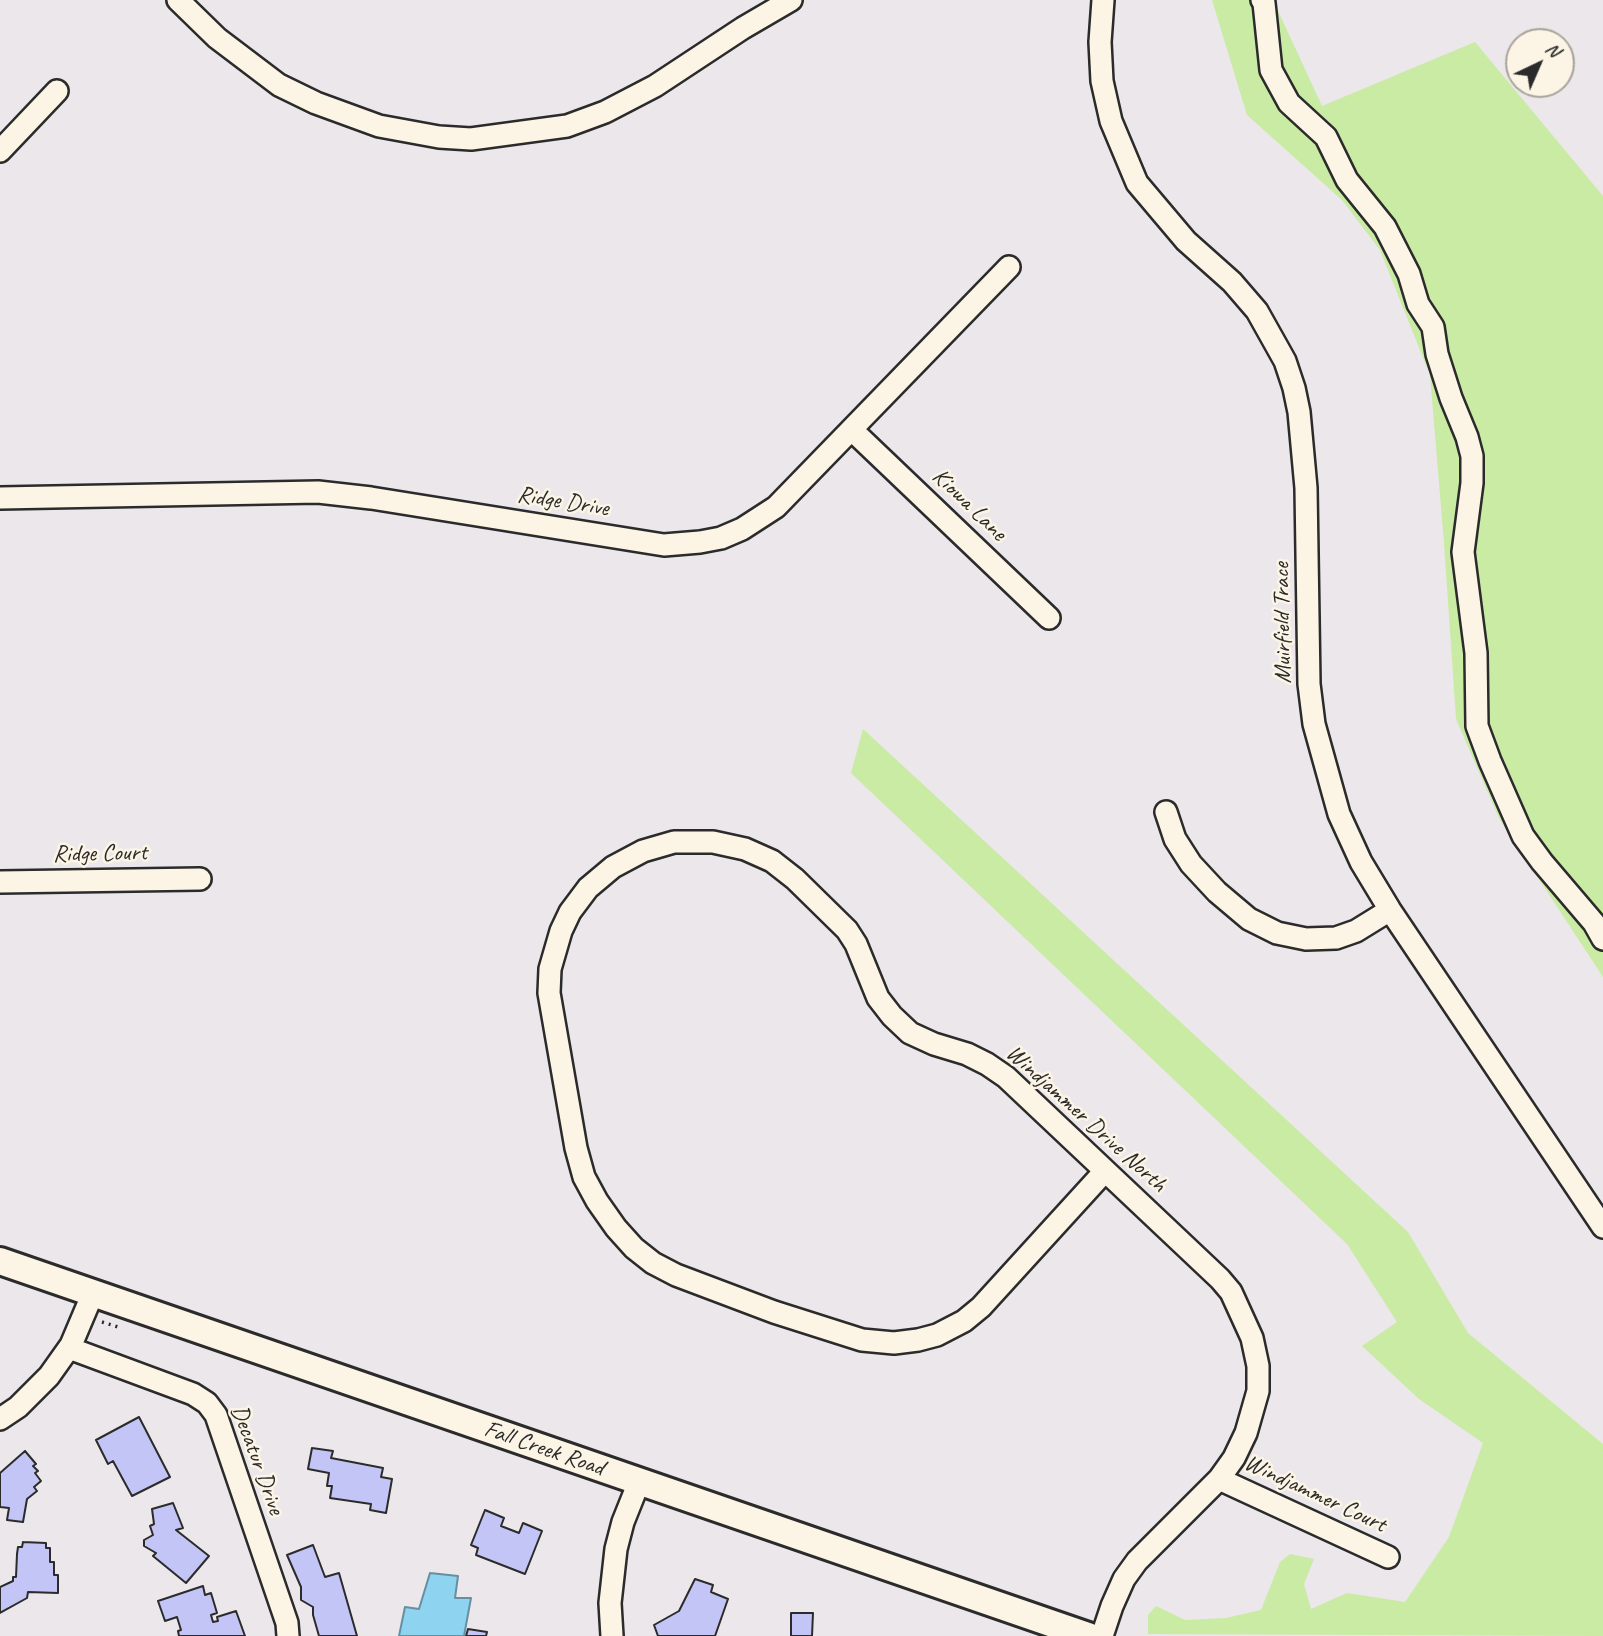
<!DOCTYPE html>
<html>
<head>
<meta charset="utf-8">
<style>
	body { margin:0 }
	#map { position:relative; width:1603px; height:1636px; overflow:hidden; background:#ebe7ea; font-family:Caveat,sans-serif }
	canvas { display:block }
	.north { position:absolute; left:1505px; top:28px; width:70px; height:70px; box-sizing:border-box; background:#fcf5e5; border:2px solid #a8a49b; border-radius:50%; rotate:44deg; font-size:19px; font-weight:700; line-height:28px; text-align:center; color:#2b2b2b }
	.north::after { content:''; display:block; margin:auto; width:24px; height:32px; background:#2b2b2b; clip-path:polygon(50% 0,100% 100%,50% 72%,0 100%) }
</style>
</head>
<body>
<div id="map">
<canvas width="1603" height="1636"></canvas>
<div class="north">N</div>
</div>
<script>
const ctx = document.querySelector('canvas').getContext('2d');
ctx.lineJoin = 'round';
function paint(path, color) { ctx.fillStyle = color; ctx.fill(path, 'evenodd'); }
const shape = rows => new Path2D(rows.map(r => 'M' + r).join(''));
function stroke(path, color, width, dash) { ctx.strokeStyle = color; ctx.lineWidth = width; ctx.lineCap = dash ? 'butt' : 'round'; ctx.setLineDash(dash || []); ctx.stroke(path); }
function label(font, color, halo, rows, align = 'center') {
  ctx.font = font + ' Caveat,sans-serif'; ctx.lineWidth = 5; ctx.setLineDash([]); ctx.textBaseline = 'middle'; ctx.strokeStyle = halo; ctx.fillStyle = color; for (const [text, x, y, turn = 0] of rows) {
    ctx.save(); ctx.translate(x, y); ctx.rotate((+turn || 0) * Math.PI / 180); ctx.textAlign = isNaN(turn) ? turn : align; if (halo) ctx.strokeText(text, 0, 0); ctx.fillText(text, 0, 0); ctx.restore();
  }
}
const green = shape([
	[1212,0,1273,0,1322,106,1475,42,1603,196,1603,977,1499,818,1456,719,1444,543,1430,375,1380,250,1342,200,1247,115],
	[863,729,1408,1232,1468,1333,1603,1444,1603,1636,1148,1634,1148,1615,1156,1606,1185,1620,1226,1618,1261,1610,1280,1562,1290,1554,1314,1559,1304,1584,1311,1609,1347,1593,1405,1602,1449,1537,1483,1443,1419,1399,1362,1346,1397,1322,1347,1244,851,773]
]);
const water = shape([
	[430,1573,458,1576,455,1598,471,1598,464,1636,399,1636,405,1607,419,1609,430,1573]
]);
const building = shape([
	[139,1417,170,1477,132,1496,113,1461,108,1464,96,1440,139,1417],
	[312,1448,333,1451,331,1458,383,1468,381,1477,392,1479,386,1513,370,1510,371,1504,330,1498,332,1486,327,1486,329,1473,308,1469,312,1448],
	[25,1451,36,1464,33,1466,38,1471,35,1473,41,1481,34,1487,37,1491,27,1499,23,1522,7,1520,9,1508,0,1507,0,1473,25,1451],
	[173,1503,183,1528,176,1530,209,1556,186,1583,153,1556,156,1553,144,1546,144,1540,153,1535,150,1526,154,1524,152,1509,173,1503],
	[485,1510,504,1518,501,1526,519,1533,523,1523,542,1531,525,1574,476,1555,478,1548,471,1545,485,1510],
	[23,1542,46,1543,46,1548,50,1548,50,1562,54,1562,54,1575,58,1575,58,1593,28,1592,27,1598,0,1613,0,1587,13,1581,13,1577,16,1577,17,1554,18,1547,22,1547,23,1542],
	[313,1545,325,1577,339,1573,357,1636,319,1636,313,1615,313,1607,301,1600,301,1587,287,1555,313,1545],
	[695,1579,713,1585,711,1592,728,1599,715,1636,658,1636,654,1625,679,1611,695,1579],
	[203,1586,205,1595,211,1593,217,1613,211,1615,213,1622,218,1621,217,1617,236,1611,245,1636,179,1636,178,1631,181,1630,177,1617,165,1621,158,1601,203,1586],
	[791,1613,813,1613,812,1636,791,1636,791,1613],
	[468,1629,487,1632,486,1636,466,1636,468,1629]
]);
const path = shape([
	[102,1322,118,1327]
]);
const minor = shape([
	[178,0,217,38,279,85,316,103,379,126,439,137,471,139,567,126,605,112,655,86,743,28,791,0],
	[1103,0,1100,42,1102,81,1111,121,1137,183,1186,241,1232,282,1257,311,1285,361,1294,388,1299,412,1306,488,1309,684,1314,724,1339,814,1361,862,1390,910,1603,1227],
	[1262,0,1264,3,1271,70,1289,103,1326,137,1347,180,1385,227,1409,274,1418,304,1433,327,1437,354,1451,398,1467,437,1472,456,1472,483,1463,552,1476,653,1477,726,1490,761,1523,836,1542,862,1594,923,1603,939],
	[0,151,57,91],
	[852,430,1049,618],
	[0,498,318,492,371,498,664,545,700,542,721,538,742,529,776,507,1009,267],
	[1166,812,1175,839,1191,864,1217,892,1249,919,1277,933,1306,939,1336,938,1356,931,1390,910],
	[0,882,200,879],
	[69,1348,193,1394,207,1403,216,1415,287,1623,288,1636],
	[0,1419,18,1407,49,1376,71,1345,93,1293],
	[1219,1479,1388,1557],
	[612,1636,610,1603,616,1549,623,1522,639,1482],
	[1102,1636,1112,1606,1124,1579,1137,1561,1219,1479,1234,1458,1246,1433,1258,1391,1258,1366,1252,1338,1231,1292,1220,1279,1006,1077,987,1064,967,1054,934,1044,910,1033,892,1016,878,998,856,944,847,930,795,879,772,861,745,849,713,842,674,842,643,851,613,867,588,888,570,912,561,931,550,969,549,993,576,1148,584,1177,597,1201,616,1228,634,1248,653,1263,676,1275,774,1312,862,1340,894,1343,918,1340,937,1335,964,1321,981,1307,1105,1171]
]);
const major = shape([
	[0,1261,1088,1636]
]);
const streetNames = [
	["Ridge Drive",563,502,9],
	["Kiowa Lane",969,505,44],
	["Muirfield Trace",1283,623,-91],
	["Ridge Court",100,854,-1],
	["Windjammer Drive North",1086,1119,42],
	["Fall Creek Road",544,1449,19],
	["Decatur Drive",257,1460,70],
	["Windjammer Court",1315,1494,25]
];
paint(green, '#c9eba4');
paint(water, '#8ed3f0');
stroke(water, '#6690a1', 2);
paint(building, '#c4c5f7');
stroke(building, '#2b2b2b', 2);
stroke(minor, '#2b2b2b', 26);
stroke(major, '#2b2b2b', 32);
stroke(path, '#2b2b2b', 3.5, [2, 5]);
stroke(minor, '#fcf5e5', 21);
stroke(major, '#fcf5e5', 26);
label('24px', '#2b2b2b', '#fcf5e5', streetNames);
</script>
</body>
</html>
